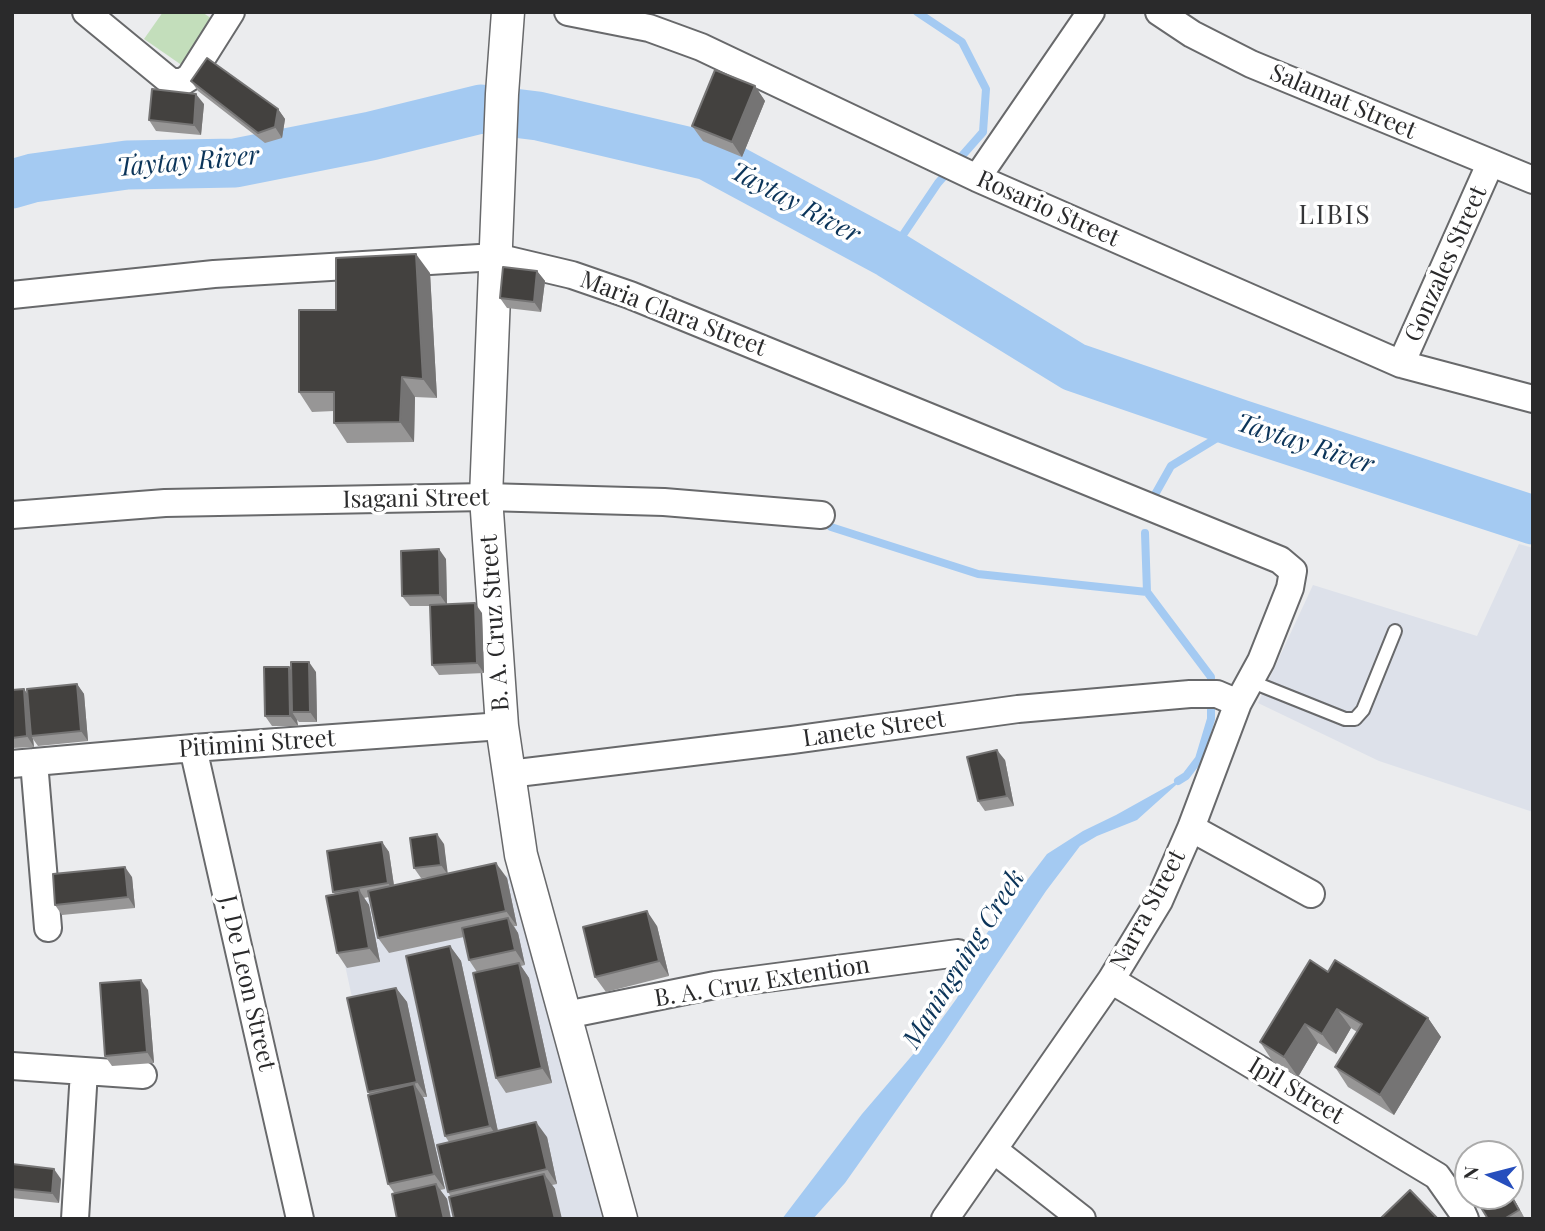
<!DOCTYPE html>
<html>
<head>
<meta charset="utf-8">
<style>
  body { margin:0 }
  #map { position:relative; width:1545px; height:1231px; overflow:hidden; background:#ebecee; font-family:"Playfair Display",serif }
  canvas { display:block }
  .frame { position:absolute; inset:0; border:14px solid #2a2a2b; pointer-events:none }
  .north { position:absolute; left:1454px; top:1140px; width:70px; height:70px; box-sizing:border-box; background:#fff; border:2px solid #aaa; border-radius:50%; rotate:276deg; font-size:19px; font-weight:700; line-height:28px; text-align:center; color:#2a2a2b }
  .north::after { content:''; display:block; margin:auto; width:24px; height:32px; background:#264ebd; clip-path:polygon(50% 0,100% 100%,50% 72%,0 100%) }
</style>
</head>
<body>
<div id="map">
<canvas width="1545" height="1231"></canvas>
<div class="frame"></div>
<div class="north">N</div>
</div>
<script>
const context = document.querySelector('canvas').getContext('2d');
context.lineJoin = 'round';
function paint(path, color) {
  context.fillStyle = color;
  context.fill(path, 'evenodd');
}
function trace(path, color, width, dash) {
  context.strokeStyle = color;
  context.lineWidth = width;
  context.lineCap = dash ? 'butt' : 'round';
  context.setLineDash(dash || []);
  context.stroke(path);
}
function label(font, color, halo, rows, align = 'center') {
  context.font = font + ' "Playfair Display",serif';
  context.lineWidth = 7;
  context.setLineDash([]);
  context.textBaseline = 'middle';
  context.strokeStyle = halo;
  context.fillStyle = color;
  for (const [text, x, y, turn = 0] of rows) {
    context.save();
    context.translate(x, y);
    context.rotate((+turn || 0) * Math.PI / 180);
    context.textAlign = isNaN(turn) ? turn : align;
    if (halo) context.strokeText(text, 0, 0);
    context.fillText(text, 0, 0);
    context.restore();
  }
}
paint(new Path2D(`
  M1519 544 1533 548V812L1379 761 1258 703 1313 585 1477 636Z
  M510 875 605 1219H400L332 905Z`), '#dde1ea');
paint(new Path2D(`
  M163 12H202L215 21 183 66 144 39Z`), '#c3debb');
paint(new Path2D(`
  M1186 776 1137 820 1097 836 1080 846 1046 891 944 1043 845 1183 813 1219H782L862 1114 933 1031 957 998 987 933 1047 854 1083 831 1116 815Z`), '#a4caf2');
trace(new Path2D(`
  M12 166 33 178
  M890 254 938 183 983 132 986 89 962 42 917 12
  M1153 498 1171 466 1240 424
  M831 527 978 574 1147 592
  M1145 533 1147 592 1211 677V719L1199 759 1186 776 1178 781`), '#a4caf2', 8);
trace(new Path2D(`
  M12 184 33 178 127 165 235 163 371 136 481 109 538 116 708 156 890 254 1074 367 1240 424 1533 520`), '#a4caf2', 49);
const service = new Path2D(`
  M1250 681 1345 719H1355L1363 710 1395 631`);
const minor = new Path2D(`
  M86 12 171 82H182L190 77 231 12
  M568 12 649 28 701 47 977 178 1401 364 1533 399
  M1159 12 1192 34 1251 64 1533 180
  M977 178 1091 12
  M12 295 214 274 496 257 572 275 630 295 1280 560 1293 571 1290 588 1261 661 1238 703 1191 828 1159 901 1111 980 945 1219
  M1401 364 1490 164
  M12 515 165 503 486 497 664 502 821 515
  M193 748 300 1219
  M34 762 48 928
  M12 764 193 748 502 726
  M509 774 792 740 1018 709 1190 694H1217L1238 703
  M1191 828 1311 894
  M1111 980 1437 1176 1461 1210 1465 1219
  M566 1015 715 985 958 953
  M12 1066 143 1075
  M994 1150 1082 1219
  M75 1219 84 1071`);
const tertiary = new Path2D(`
  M508 12 502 94 486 497 502 726 521 855 621 1219`);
trace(service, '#68696b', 16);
trace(minor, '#68696b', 30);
trace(tertiary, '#68696b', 35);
trace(service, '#fff', 12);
trace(minor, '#fff', 26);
trace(tertiary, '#fff', 32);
paint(new Path2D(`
  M191 81 278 109 285 119 282 138 265 143 198 91Z
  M755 86 765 101 742 157 703 141 692 126Z
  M204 104 201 135 156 131 149 120Z
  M537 271 545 281 541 312 507 308 500 298Z
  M430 273 437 398 415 397 414 442 347 443 334 423V411L312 412 299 392 336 310Z
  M446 559 447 604 482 613 484 673 439 675 432 665 430 606H410L402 596Z
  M291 670 316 672 317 722H299L297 720 298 726H272L265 716Z
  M77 684 84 694 88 741 38 746 33 739 34 747 12 748V690L24 689 27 695Z
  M1005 760 1014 806 985 811 978 801Z
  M382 842 389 852 394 885 433 877 421 878 414 868 444 844 447 874 507 878 517 926H514L518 933 525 965 521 966 529 978 552 1083 506 1093 496 1078 477 972 469 960 464 937 389 953 378 938 369 897 364 898 369 905 380 962 347 968 337 953 335 894 333 892Z
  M132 877 135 908 62 915 55 905Z
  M657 926 669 976 606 992 595 977Z
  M450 946 461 961 498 1131 547 1137 557 1184 552 1185 555 1189 451 1197 448 1192 449 1142 445 1136Z
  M1328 972 1428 1018 1441 1037 1394 1115 1348 1087 1335 1067 1357 1032 1351 1028 1336 1054 1318 1043 1298 1077 1273 1062 1260 1042Z
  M396 988 407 1002 427 1097H423L424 1099 445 1189 440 1190 447 1199 451 1219H397L395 1194 388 1184 370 1095 368 1092Z
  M148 990 154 1063 112 1066 105 1056Z
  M12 1164 61 1179 59 1203 12 1198Z
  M1510 1192 1525 1219H1488L1510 1196Z`), '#979696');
paint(new Path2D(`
  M755 86 765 101 742 157 732 142Z
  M196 94 204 104 201 135 194 125Z
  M278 109 285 119 282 138 275 127Z
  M416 254 430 273 437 398 423 379Z
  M537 271 545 281 541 312 534 302Z
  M402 377 415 397 414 442 400 422Z
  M439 549 446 559 447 605 440 595Z
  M475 603 482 613 484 673 477 663Z
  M309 662 316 672 317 722 310 712Z
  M289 667 296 677 292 712 297 720 298 726 290 716Z
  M77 684 84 694 88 741 81 731Z
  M24 689 31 699V736L33 739 34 747 27 736Z
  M997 750 1005 760 1014 806 1007 796Z
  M437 834 444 844 448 875 441 865Z
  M382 842 389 852 395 893 388 883Z
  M496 863 507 878 517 926 506 911Z
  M125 867 132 877 135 908 128 897Z
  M359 890 369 905 380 962 369 948Z
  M647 911 657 926 669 976 659 961Z
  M508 918 518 933 525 965 515 950Z
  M450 946 461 961 500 1141 490 1126Z
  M519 963 529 978 552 1083 542 1068Z
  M141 980 148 990 154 1063 147 1052Z
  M396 988 407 1002 427 1097 417 1082Z
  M1337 1009 1351 1028 1336 1054 1322 1034Z
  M1428 1018 1441 1037 1394 1115 1380 1095Z
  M1305 1024 1318 1043 1298 1077 1284 1057Z
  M414 1084 424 1099 445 1189 434 1174Z
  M536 1122 547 1137 557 1184 547 1169Z
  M54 1169 61 1179 59 1203 52 1193Z
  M544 1174 555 1189 562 1219H555Z
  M436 1184 447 1199 451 1219H444Z
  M1510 1192 1525 1219 1510 1194Z`), '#757474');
const building = new Path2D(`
  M207 58 278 109 275 127 258 133 191 81Z
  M715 70 755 86 732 142 692 126Z
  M152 89 196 94 194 125 149 120Z
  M416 254 423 379 402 377 400 422 334 423V392H299V310H336V258Z
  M503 267 537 271 534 302 500 298Z
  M439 549 440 595 402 596 401 551Z
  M475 603 477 663 432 665 430 605Z
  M291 662H309L310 712H292Z
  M264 667H289L290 716H265Z
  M77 684 81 731 31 736 27 689Z
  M24 689 27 736 12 738V690Z
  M997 750 1007 796 978 801 967 757Z
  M437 834 441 865 414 868 410 838Z
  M382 842 388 883 333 892 327 851Z
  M496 863 506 911 378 938 368 891Z
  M125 867 128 897 55 905 53 874Z
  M359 890 369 948 337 953 326 896Z
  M647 911 659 961 595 977 583 927Z
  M508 918 515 950 469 960 462 928Z
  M450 946 490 1126 445 1136 406 956Z
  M1310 960 1328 972 1335 960 1428 1018 1380 1095 1335 1067 1362 1024 1337 1009 1322 1034 1305 1024 1284 1057 1260 1042Z
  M519 963 542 1068 496 1078 473 973Z
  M141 980 147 1052 105 1056 100 983Z
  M396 988 417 1082 368 1092 347 998Z
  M414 1084 434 1174 388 1184 368 1095Z
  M536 1122 547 1169 448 1192 437 1145Z
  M12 1164 54 1169 52 1193 12 1189Z
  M544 1174 555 1219H454L449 1197Z
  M436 1184 444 1219H397L392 1194Z
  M1410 1190 1438 1219H1380Z
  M1510 1194 1519 1210 1504 1219H1488L1474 1196H1510Z`);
paint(building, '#43413f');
trace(building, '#757474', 2);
label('24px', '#2a2a2b', '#fff', [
  ["Salamat Street",1343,102,23],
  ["Rosario Street",1048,209,24],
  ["Gonzales Street",1446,264,-66],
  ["Maria Clara Street",673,314,21],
  ["Isagani Street",416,499,-1],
  ["B. A. Cruz Street",495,623,-94],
  ["Lanete Street",874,729,-8],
  ["Pitimini Street",257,744,-4],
  ["Narra Street",1148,910,-62],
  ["B. A. Cruz Extention",762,982,-9],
  ["J. De Leon Street",247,983,77],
  ["Ipil Street",1296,1091,31]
]);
label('italic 26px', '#0b3459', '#fff', [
  ["Taytay River",188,162,-5],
  ["Taytay River",795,203,28],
  ["Taytay River",1305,444,18],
  ["Maningning Creek",964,959,-58]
]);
context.letterSpacing = '2px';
label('26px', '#343537', '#fff', [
  ["LIBIS",1335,216]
]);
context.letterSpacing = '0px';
</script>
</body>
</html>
